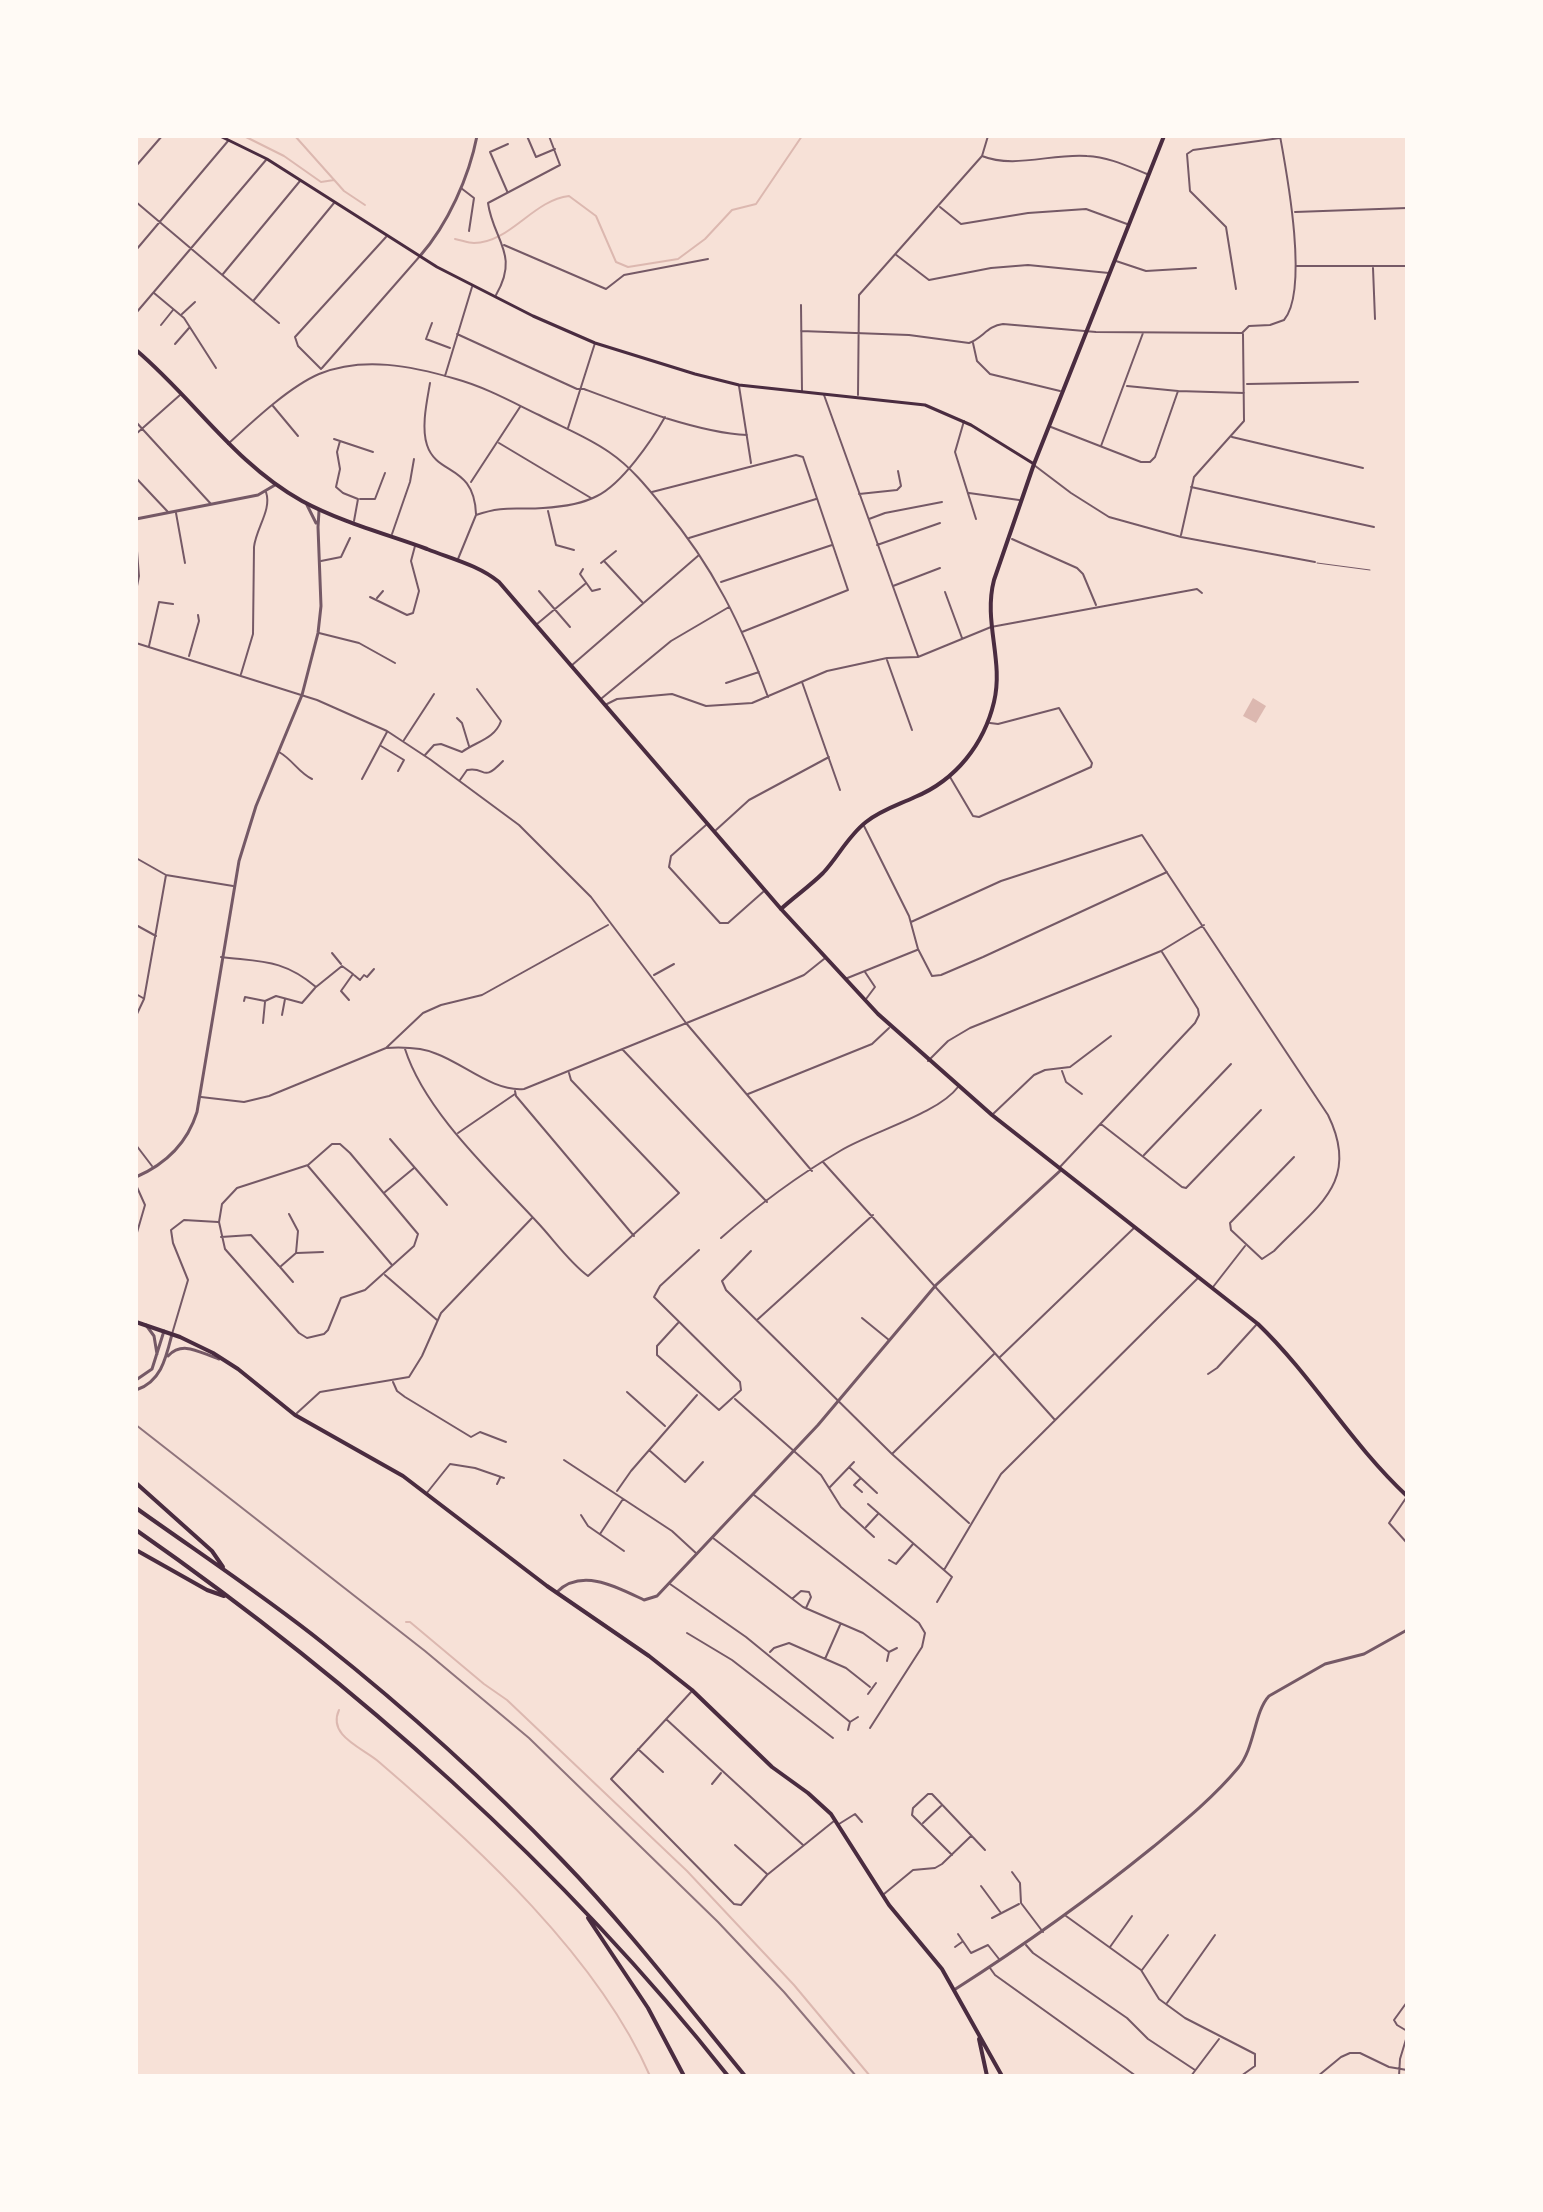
<!DOCTYPE html>
<html>
<head>
<meta charset="utf-8">
<style>
  body { margin:0 }
  #map { position:relative; width:1543px; height:2212px; overflow:hidden; background:#f7e1d7; font-family:"Playfair Display",serif }
  canvas { display:block }
  .frame { position:absolute; inset:0; border:138px solid #fffaf5; pointer-events:none }
</style>
</head>
<body>
<div id="map">
<canvas width="1543" height="2212"></canvas>
<div class="frame"></div>
</div>
<script>
const context = document.querySelector('canvas').getContext('2d');
context.lineJoin = 'round';
function paint(path, color) {
  context.fillStyle = color;
  context.fill(path, 'evenodd');
}
function trace(path, color, width, dash) {
  context.strokeStyle = color;
  context.lineWidth = width;
  context.lineCap = dash ? 'butt' : 'round';
  context.setLineDash(dash || []);
  context.stroke(path);
}
paint(new Path2D(`
  M1253 698 1266 706 1256 723 1243 716Z`), '#dcb8b0');
trace(new Path2D(`
  M244 136 284 156 321 182 334 180
  M295 136 344 191 365 205
  M455 239C461 240 468 243 474 243 510 243 533 200 569 196L596 216 616 262 628 267 678 259 705 239 732 210 756 204 802 136
  M406 1622H410L484 1684 507 1700 687 1871 794 1985 870 2076
  M339 1710C327 1736 363 1748 379 1762 477 1846 598 1957 650 2076`), '#dcb8b0', 2);
trace(new Path2D(`
  M1317 563 1370 570`), '#755966', 1);
trace(new Path2D(`
  M527 136 536 157 555 149
  M982 156C1014 169 1053 153 1087 156 1109 157 1127 166 1147 174
  M136 166 162 136
  M461 188 474 198 469 231
  M507 191 490 152 508 144
  M136 202 279 323
  M940 207 961 224 1028 213 1086 209 1127 224
  M1295 212 1407 208
  M504 245 606 289 624 275 708 259
  M136 250 228 141
  M895 254 929 280 991 268 1028 265 1109 273
  M1116 261 1146 271 1196 268
  M1296 266H1407
  M1373 268 1375 319
  M223 274 300 181
  M1236 289 1226 227 1190 191 1187 154 1193 150 1280 138
  M154 293 184 318 216 368
  M496 295C520 254 493 240 488 203L560 165 549 136
  M254 300 334 203
  M801 305 802 391
  M136 313 266 160
  M182 314 195 302
  M432 323 426 339 450 348
  M161 325 173 310
  M801 331 909 335 969 343C983 338 987 326 1003 324L1096 332 1242 333
  M1242 333 1249 326 1270 325 1284 320C1309 291 1287 174 1280 136
  M457 334 577 389H584C629 406 699 433 747 435
  M973 343 977 361 990 374 1060 391
  M175 344 189 328
  M322 368 420 256
  M321 369 298 346 295 337 386 237
  M445 376 472 287
  M430 383C427 401 421 427 427 445 437 476 474 464 476 514
  M1247 384 1358 382
  M739 386 751 463
  M1127 386 1178 391 1244 393
  M824 395 918 656
  M858 395 859 295 982 156 988 136
  M273 406 298 436
  M964 421 955 452 976 519
  M136 422 211 504
  M1051 427 1141 462H1150L1155 457 1178 391
  M568 428 595 343
  M136 434 180 395
  M1232 437 1363 468
  M334 439 373 452
  M340 441 337 452 340 469 336 487 343 493 358 499 354 521
  M499 443 591 498
  M228 444C253 421 289 387 319 374 363 356 412 366 456 379 485 387 512 402 539 415 562 427 588 437 609 452 631 467 647 487 664 508 713 566 742 626 768 697
  M1101 446 1143 333
  M1034 465 1071 493 1109 517 1181 537 1315 562
  M136 478 168 512
  M471 482 520 407
  M1191 487 1374 527
  M652 492 796 455 803 457 848 590 742 632
  M969 493 1019 500
  M859 494 897 490 901 486 898 471
  M360 499H375L385 473
  M548 511 556 545 574 550
  M176 513 185 563
  M869 519 885 513 942 502
  M392 534 410 482 414 459
  M1181 535 1194 477 1244 421 1243 334
  M689 538 816 499
  M1012 539 1077 568 1083 574 1096 605
  M877 545 940 523
  M458 559 476 515C504 505 516 510 543 508 560 507 582 504 597 496 622 484 652 440 665 417
  M321 561 341 557 350 538
  M604 561 643 603
  M601 563 616 551
  M583 569 580 574 592 591 600 589
  M721 582 832 545
  M893 586 940 568
  M136 591 139 576 137 551
  M539 591 570 627
  M945 592 962 638
  M370 597 407 615 413 613 419 591 411 561 415 546
  M377 598 383 591
  M537 624 585 584
  M319 633 359 643 395 663
  M136 643 317 700 387 731 431 760 519 825 591 897 686 1023 812 1171
  M149 646 159 602 173 604
  M189 656 199 621 198 615
  M887 660 912 730
  M571 666 699 555
  M241 674 253 634 254 547C256 528 272 510 266 492
  M802 682 840 790
  M726 683 759 672
  M602 698 671 641 729 607
  M605 705 617 699 672 694 706 706 752 703 827 671 887 658 918 657 991 627 1197 589 1202 593
  M457 718 462 723 469 746
  M404 740 434 694
  M381 746 404 760 398 771
  M279 752C293 760 298 772 312 779
  M425 755 434 745 441 744 462 752C475 742 495 739 501 721L477 689
  M950 777 973 816 979 817 1091 767 1092 763 1059 708 998 724 990 723
  M362 779 387 732
  M460 780 467 770C487 766 481 784 503 761
  M863 824 909 916 918 949 932 976 941 975 983 957 1167 872
  M706 825 671 856 669 867 720 923H728L763 892
  M716 830 749 800 829 757
  M136 858 166 875 233 886
  M911 922 1001 881 1142 835 1328 1115C1361 1182 1317 1206 1274 1251L1262 1259 1231 1230 1230 1223 1294 1157
  M136 925 156 936
  M332 953 341 964
  M221 957C261 962 283 959 316 987L342 966 353 974 341 991 349 1000
  M865 972 875 987 866 999
  M354 975 360 980 364 975 367 977 374 969
  M654 975 674 964
  M845 979 917 950
  M136 994 143 998
  M244 1001 245 997 265 1001 276 996 302 1003 315 988
  M282 1015 285 999
  M136 1016 144 999 166 875
  M263 1023 265 1002
  M386 1048 423 1013 441 1005 482 995 608 925
  M405 1049C425 1112 493 1174 538 1223 554 1240 569 1262 588 1276L679 1193 571 1080 569 1073
  M623 1050 767 1202
  M928 1061 948 1041 970 1028 1161 951 1204 925
  M1062 1071 1066 1082 1082 1094
  M515 1091 516 1096 634 1236
  M748 1094 872 1044 889 1028
  M201 1097 244 1102 269 1096 386 1048C403 1047 421 1047 437 1054 464 1064 494 1092 524 1089L790 981 804 975 824 959
  M993 1114 1034 1075 1045 1070 1070 1067 1111 1036
  M1101 1124 1182 1187 1186 1188 1261 1110
  M458 1133 515 1094
  M390 1139 447 1205
  M332 1144H340L350 1153 418 1234 414 1246 365 1290 341 1298 328 1330 324 1334 307 1338 299 1333 225 1249 219 1222 222 1204 237 1188 308 1165Z
  M136 1145 152 1166
  M1144 1155 1231 1064
  M823 1162 1055 1420
  M308 1166 392 1265
  M1059 1168 1195 1023 1199 1015 1198 1009 1162 952
  M136 1185 145 1205 136 1236
  M385 1192 414 1168
  M289 1214 298 1231 296 1253 280 1267 293 1282
  M221 1237 251 1235 279 1266
  M721 1238C757 1206 799 1175 840 1151 871 1132 938 1114 958 1087
  M751 1251 722 1281 726 1290 892 1454 969 1523
  M297 1253 323 1252
  M385 1275 437 1320
  M1213 1287 1245 1246
  M862 1318 889 1340
  M757 1320 873 1215
  M678 1323 657 1346V1355L719 1410 741 1390 740 1382 654 1297 660 1286 699 1250
  M172 1334 188 1280 173 1243 171 1230 184 1220 218 1222
  M1000 1357 1134 1228
  M1208 1374 1217 1368 1257 1324
  M393 1382 397 1391 405 1397 471 1437 480 1432 506 1442
  M627 1392 665 1426
  M735 1399 821 1475 841 1507 874 1537
  M297 1413 320 1392 409 1377 422 1356 441 1313 532 1218
  M649 1450 685 1482 703 1462
  M893 1453 994 1354
  M564 1460 672 1531 697 1554
  M849 1467 877 1493
  M860 1479 854 1485 862 1492
  M497 1484 500 1478
  M830 1487 854 1462
  M617 1491 631 1471 697 1395
  M426 1494 450 1464 475 1468 504 1478
  M754 1495 919 1623 925 1633 922 1647 870 1728
  M1406 1498 1389 1523 1407 1543
  M868 1504 952 1577 937 1602
  M581 1515 588 1526 624 1551
  M866 1527 878 1514
  M600 1534 623 1499
  M713 1538 803 1607 863 1633 889 1652
  M889 1560 896 1564 913 1544
  M944 1570 1001 1474 1199 1277
  M670 1584 746 1637 850 1722
  M793 1598 801 1591 809 1592 811 1597 806 1608
  M687 1633 732 1660 833 1738
  M770 1652 774 1648 789 1643 846 1668 870 1687
  M825 1659 840 1625
  M887 1661 889 1652 897 1648
  M692 1691 611 1779 734 1904 741 1905 767 1875 834 1821
  M868 1694 876 1683
  M666 1719 803 1845
  M848 1730 850 1722 858 1717
  M638 1749 663 1772
  M712 1784 721 1773
  M923 1823 941 1806
  M839 1824 855 1814 862 1822
  M735 1845 767 1874
  M952 1855 912 1815 913 1808 928 1794H932L985 1850
  M1012 1872 1020 1883 1021 1903 1043 1932
  M981 1886 1001 1913
  M884 1894 913 1870 935 1868 942 1864 971 1836
  M1066 1916 1141 1970 1159 1999 1185 2018 1255 2054V2066L1241 2076
  M992 1918 1019 1904
  M958 1934 971 1953 988 1945 999 1959
  M1026 1945 1033 1953 1127 2018 1148 2039 1195 2070
  M955 1947 962 1942
  M1110 1947 1132 1916
  M990 1968 995 1975 1136 2076
  M1142 1970 1168 1935
  M1407 2002 1394 2020 1397 2025 1407 2031
  M1167 2003 1215 1935
  M1191 2076 1219 2039
  M1318 2076 1341 2057 1350 2053H1360L1389 2067 1407 2070
  M1399 2076 1400 2059 1407 2036`), '#755966', 2);
trace(new Path2D(`
  M420 256C448 224 469 177 477 136
  M307 505 316 523
  M136 519 258 495 275 485
  M136 1177C166 1164 187 1144 197 1112L239 861 256 806 302 695 318 633 321 606 318 527 319 511
  M146 1325 154 1336 157 1354
  M168 1356C183 1340 200 1353 219 1359
  M136 1380 152 1369 164 1331
  M136 1390C161 1382 166 1358 172 1334
  M557 1592C582 1567 619 1588 644 1600L657 1596 818 1425 936 1285 1061 1170
  M954 1990C1023 1946 1089 1899 1153 1847 1182 1823 1213 1798 1238 1768 1255 1748 1254 1712 1269 1696L1325 1664 1364 1654 1407 1630`), '#755966', 3);
trace(new Path2D(`
  M220 136 267 159 437 267 533 316 595 343 695 374 739 385 925 405 971 425 1034 464`), '#4a2c40', 3);
trace(new Path2D(`
  M136 350C194 399 235 464 302 501 341 522 386 534 427 549 452 559 478 565 499 582L781 909 878 1014 992 1115 1258 1324C1313 1377 1351 1444 1407 1496
  M136 1322 180 1337 213 1353 238 1369 295 1415 403 1476 547 1586 649 1656 692 1690 772 1767 808 1793 831 1814 889 1905 942 1969 1002 2076
  M979 2039 987 2076`), '#4a2c40', 4);
trace(new Path2D(`
  M781 909C794 897 810 886 823 873 838 857 848 836 866 822 881 810 898 805 915 797 956 780 984 744 994 702 1004 660 983 622 994 580L1034 464 1164 136`), '#4a2c40', 4);
trace(new Path2D(`
  M136 1483 212 1551 223 1567
  M136 1508C199 1553 263 1595 323 1643 406 1709 487 1782 561 1859 627 1927 685 2003 745 2076
  M136 1530C354 1682 563 1867 728 2076
  M136 1550 207 1590 224 1596
  M588 1918 648 2008 684 2076`), '#4a2c40', 4);
trace(new Path2D(`
  M136 1425 425 1651 529 1738 718 1922 784 1992 856 2076`), '#8f747c', 2);
</script>
</body>
</html>
